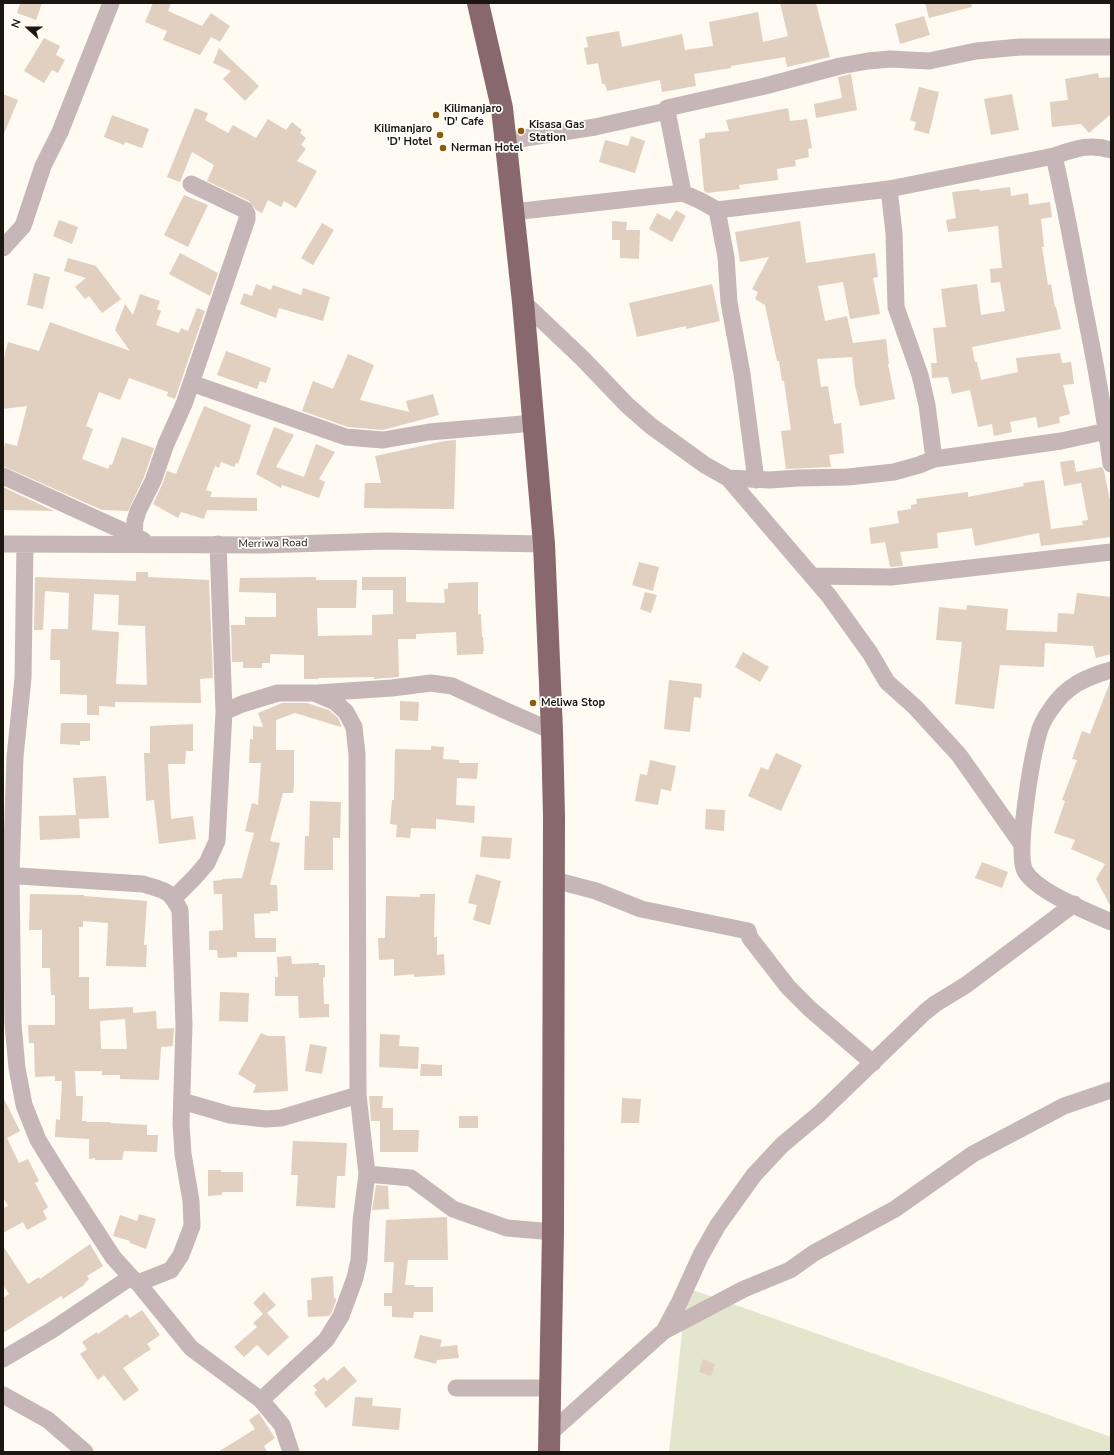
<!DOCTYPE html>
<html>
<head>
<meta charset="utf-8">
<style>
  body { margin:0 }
  #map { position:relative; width:1114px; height:1455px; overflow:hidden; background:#fffaf2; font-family:"Nunito Sans",sans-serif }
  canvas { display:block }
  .frame { position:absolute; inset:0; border:4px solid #1b1710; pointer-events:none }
  .north { position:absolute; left:8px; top:8px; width:40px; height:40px; -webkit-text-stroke:3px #fff; paint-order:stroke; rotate:291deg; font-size:11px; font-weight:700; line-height:16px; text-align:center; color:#1b1710 }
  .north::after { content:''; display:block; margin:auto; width:14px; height:18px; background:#1b1710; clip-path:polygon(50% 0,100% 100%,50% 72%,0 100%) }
</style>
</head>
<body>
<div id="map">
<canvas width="1114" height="1455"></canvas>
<div class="frame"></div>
<div class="north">N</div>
</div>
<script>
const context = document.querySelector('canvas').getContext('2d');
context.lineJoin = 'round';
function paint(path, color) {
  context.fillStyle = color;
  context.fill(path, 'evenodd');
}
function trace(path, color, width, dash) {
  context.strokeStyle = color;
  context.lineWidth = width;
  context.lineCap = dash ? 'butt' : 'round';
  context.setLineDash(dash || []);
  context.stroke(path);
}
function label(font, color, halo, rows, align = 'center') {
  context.font = font + ' "Nunito Sans",sans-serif';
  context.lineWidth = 3.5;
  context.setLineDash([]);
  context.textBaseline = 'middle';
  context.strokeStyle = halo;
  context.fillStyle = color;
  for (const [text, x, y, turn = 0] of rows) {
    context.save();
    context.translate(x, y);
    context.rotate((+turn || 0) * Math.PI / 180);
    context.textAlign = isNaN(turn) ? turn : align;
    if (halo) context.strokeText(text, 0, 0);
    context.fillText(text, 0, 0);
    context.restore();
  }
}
paint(new Path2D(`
  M687 1288 1111 1437V1452H669Z`), '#e3e5cd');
paint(new Path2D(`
  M20 3H42L36 20 17 13Z
  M153 3H171L168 11 202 26 211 13 230 26 220 42 211 37 200 55 163 40 167 31 145 22Z
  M780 3H816L830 57 787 67 785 57 731 66V68L694 74 696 86 662 92 660 80 607 91 605 84H602L598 63 587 65 584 48 588 47 586 37 619 31 622 47 682 34 685 50 713 46 709 22 758 12 763 42 788 36Z
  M925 3H971L972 7 929 18Z
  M924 16 930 35 900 44 895 24Z
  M44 38 60 46 56 55 65 60 58 73 52 70 44 83 24 71Z
  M219 48 259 86 245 101 223 79 231 71 213 63Z
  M1098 73 1099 78 1111 77V114L1089 133 1081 124 1052 127 1050 102 1068 100 1065 79Z
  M851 74 857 110 816 118 814 104 842 98 838 77Z
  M919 87 939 92 929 134 914 130 916 122 910 120Z
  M3 94 18 100 3 136Z
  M1012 94 1019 130 991 135 984 99Z
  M195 108 208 113 205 120 228 133 233 125 256 138 268 119 286 130 292 122 302 130 300 133 306 138 301 145 306 149 297 161 317 171 296 208 284 201 281 207 268 200 262 213 256 210 249 201 207 181 214 165 192 152 180 182 167 177Z
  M788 108 790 121 807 119 812 148 808 149 809 157 795 160 796 166 777 169 778 180 739 185 740 189 707 193 704 191 699 139 705 138V133L729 131 726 120Z
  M112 115 149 129 142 148 125 142 124 145 104 137Z
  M631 136 645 141 635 173 599 162 605 140 628 146Z
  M1010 187 1011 196 1028 193 1029 205 1050 202 1052 217 1041 219 1044 247H1042L1048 285 1051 284 1055 307H1056L1061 329 972 347 975 362H977L981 380 1018 372 1016 358 1060 353 1062 363 1071 362 1074 384 1063 385 1070 414 1059 417 1060 423 1038 428 1036 417 1010 422 1012 432 994 436 992 424 978 427 970 390 952 394 948 377 932 378 931 363H937L933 328 946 327 941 289 977 284 981 315 1005 311 1000 282 991 283 990 269 1002 268 998 226 948 232 946 220 956 218 952 192 979 189 980 191Z
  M184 195 208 205 188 247 164 235Z
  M676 210 686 216 672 242 649 229 657 213 670 220Z
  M59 220 78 227 72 244 53 236Z
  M612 221 627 222 626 230H640L639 259 620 258V240H612Z
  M800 221 806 263 875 253 878 277 873 278 880 314 850 319 843 282 818 286 825 321 847 316 853 343 886 339 889 364H888L895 399 860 406 855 386 852 357 817 359 821 387 828 386 834 424 841 423 844 453 829 455 831 467 786 469 781 431 791 430 784 381H782L779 361H777L765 305 755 299 758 292 752 289 769 257 740 262 735 232Z
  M322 223 334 230 313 265 301 258Z
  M180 253 218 273 210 296 169 274Z
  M68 258 96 266 121 299 102 313 89 296 85 299 75 287 86 278 64 271Z
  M34 273 50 277 43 309 27 305Z
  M256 284 271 290 273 285 301 295 303 288 330 297 323 321 279 308 276 318 240 304 244 293 252 296Z
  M712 284 720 321 686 329V326L637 337 629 303Z
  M140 294 160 301 157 309 161 311 156 325 179 333 181 328 188 331 197 308 205 311 175 399 167 396 168 392 129 378 120 400 99 392 86 426 93 429 82 459 108 469 110 464 112 465 122 437 154 448 144 477 128 511 102 510 3 466V452L5 443 17 446 27 406 3 409V362L8 342 39 351 50 322 130 351 115 330 125 304 133 315Z
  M226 351 271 368 266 383 260 381 257 389 217 375Z
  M348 354 374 365 360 400 409 412 406 401 433 394 439 415 383 430 348 427 302 411 313 381 333 389Z
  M204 406 251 425 238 464 236 463 234 467 221 462 219 468 215 466 206 490 212 492 210 497 257 498V511L207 510 204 519 181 512 178 518 153 504 162 485 167 471 176 474Z
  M274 427 294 435 276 467 304 477 316 444 335 452 319 479 325 482 319 498 282 485 281 488 256 474Z
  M456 440 454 509 364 508 365 483H381L375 456 445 441Z
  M1074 460 1076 472 1102 467 1104 471 1111 505V537L1041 546 1039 533 975 546 972 528 937 533 938 548 900 552 903 566 890 567 885 542 871 544 869 528 899 523 897 511 911 509V505L917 504 916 499 968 492V497L1024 486 1023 483 1044 480 1051 529 1083 525 1082 521 1088 520 1081 483 1064 486 1060 462Z
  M3 487 54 511 3 510Z
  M639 562 659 567 653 591 632 585Z
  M136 572H148V577L209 580 213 678 200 679 201 703 115 702V707L99 706V715H87V695L60 694V660H50L51 629H68L69 593 45 591 43 630H34L35 577 136 581ZM94 594 119 595 118 625 145 626 147 685 116 684 119 632 92 630Z
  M316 577V580H357L356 608H317L318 636 372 635V615L393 614V590H362V577H406V602L445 603 444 589H448V583L478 582V614H481L482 637H483L484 651H483V654L457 655 456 632 416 634V639H398L399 677 374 679V677L318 678V679H304V655L270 654V663H262V668H243V662H232L231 625H245V617H276V593L239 592 240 578Z
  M645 592 657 595 651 613 640 609Z
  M1077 593 1111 597V654L1096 658 1093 646 1045 643 1044 667 1000 665 994 709 955 704 962 642 936 640 939 607 966 610 967 605 1008 609 1006 630 1057 632 1058 613 1074 614Z
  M743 652 769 667 760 682 735 667Z
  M669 680 702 684 701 698 694 697 690 732 664 729Z
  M1110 682H1111V907L1096 879 1105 864 1071 849 1075 840 1054 833 1065 801 1062 800 1077 760 1072 759 1082 731 1090 734Z
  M400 701 419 702 418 721 400 720Z
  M282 703H307L329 710 338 718 341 725V727L295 713 276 720V750H294V786L293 793H283L270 841 280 843 270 885H277L278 911H270V913L254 914 255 938H276V952H237V957L218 958 217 950H209V931L223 930 222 894H214L213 881 222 880V879L242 878 254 833 245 831 252 803 258 805 261 763H249L250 739H253V726L263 727 258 713Z
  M61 723H90V741H80V745L60 744Z
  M193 724V751H186L185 764H168L171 819 193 816 196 839 159 844 154 800 146 801 144 753H150V726Z
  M431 746 444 747 443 759 459 760V763H478L477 779 457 778 456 805 475 806 474 823 436 819V829L411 828 410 838 396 837 397 825 390 824 392 800H394L395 749 431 750Z
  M776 753 802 765 781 811 748 796 761 767 768 770Z
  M650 760 676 766 671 791 661 789 658 805 635 801 640 774 647 775Z
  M106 776 109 818 79 819 80 838 40 840 39 816 76 815 73 778Z
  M310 801 341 802 340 838H333V870H304L305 836H309Z
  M706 809 725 810 724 831 705 829Z
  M482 836 512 838 510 859 480 857Z
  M982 862 1008 872 1002 888 975 878Z
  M476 874 501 881 490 925 473 920 477 905 468 903Z
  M30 894 84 895V896L147 901 144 945H147L146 967 106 966 108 923 83 921V927H79V977H89V1009L133 1007V1013L156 1011 157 1029 174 1028 173 1046 161 1047 159 1080 120 1079V1075H102V1071H75L76 1096H83L82 1121H87L86 1122H110V1123L147 1125V1135H158L157 1152 124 1151 122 1160H95V1158L89 1159V1139L55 1137 56 1119 60 1120 62 1081H55V1076L35 1077 34 1043H29L28 1025H55V995H51L50 968H42V930H29ZM125 1019 127 1049H101L100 1021Z
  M420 894H435L434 937H437V955L444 954 445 975 414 977V974L394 976V959L379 960 378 938H385L386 896 420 897Z
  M291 956 292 964 319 963V965H325V977L323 978 324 1004H329V1017L299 1018 298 996H275V977H278L277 957Z
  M220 992 249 993 248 1022 219 1021Z
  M261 1033 268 1036H285L288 1091 253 1093 256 1085 238 1074Z
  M380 1034 400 1035 399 1046 419 1047 418 1069 379 1067Z
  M310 1044 327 1047 322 1074 305 1071Z
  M421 1064 442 1065V1076H420Z
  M369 1096H383L382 1108H393V1130H419L418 1152H380V1121H371Z
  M3 1097 20 1131 7 1138 19 1163 28 1159 39 1181 35 1183 48 1207 43 1211 47 1219 27 1230 23 1222 3 1233V1208L8 1206 3 1197Z
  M622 1098 641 1099 639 1123H621Z
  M459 1116H478V1128H459Z
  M293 1141 347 1143 345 1176H337L335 1208 296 1206 298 1175H291Z
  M208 1170H221V1172H243V1192H222V1195L208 1196Z
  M376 1185 388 1186 389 1209 372 1210Z
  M139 1214 156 1219 146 1249 130 1243V1241L113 1236 120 1215 137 1221Z
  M447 1217 448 1260H408L405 1285H414V1287H433V1312H414L413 1318 392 1317V1306H384V1293H392L394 1262H384L386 1220Z
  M90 1244 103 1266 87 1276 89 1279 84 1284V1285L63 1299 61 1296 3 1333V1298L9 1294 3 1285V1246L28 1284 39 1277 40 1279Z
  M333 1276 334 1298 336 1299V1301L332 1312 329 1316 308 1317 307 1300H312L311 1278Z
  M264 1292 276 1305 267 1313 289 1337 268 1356 257 1345 244 1357 234 1347 257 1327 253 1323 263 1314 253 1303Z
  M142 1310 160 1335 147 1344 151 1349 123 1368 139 1390 124 1401 104 1375 98 1380 80 1354 87 1349 82 1342 97 1332 98 1334 127 1314 130 1318Z
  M420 1335 442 1340 440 1347 457 1345 459 1358 437 1360 436 1364 414 1358Z
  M703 1359 715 1364 711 1376 699 1372Z
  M344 1366 357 1381 326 1408 314 1393 317 1390 313 1386 324 1377 327 1381Z
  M355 1397 373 1398 372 1406 401 1408 399 1430 352 1426Z
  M259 1413 275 1438 264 1446 267 1452H218L255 1429 249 1420Z`), '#e1d0bf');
trace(new Path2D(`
  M667 111 683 193
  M506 141 595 127 667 111V108L765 86 840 66 868 61 890 59 929 61 976 51 1020 47H1111
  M1054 156C1065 204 1074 253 1083 302 1094 356 1104 410 1111 464
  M889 189 894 233 896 307 920 375 927 405 934 459
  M717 210 726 257 729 302 742 374 756 480
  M513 212 683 193 701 201 717 210 889 189 1054 156C1075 149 1089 143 1111 150
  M3 248 23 226 43 166 60 132 111 3
  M523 302 583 359 627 405 651 426 705 465 728 478 770 480 798 478 848 477 894 472 919 465 934 459 1061 441 1107 431
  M191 383 346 437 383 440 429 432 534 423
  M3 476 143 540
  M728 478 829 596 870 653 887 682 915 707 959 755 1021 843
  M134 536 135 521 138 511 153 481 166 444 184 404 247 219V214L245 210 191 184
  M3 544 262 545 385 541 544 544
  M25 545 23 678 15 757 11 875 13 1024 17 1068 24 1105 38 1140 59 1174 113 1257 131 1277 138 1283 191 1348 261 1400 282 1425 291 1452
  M812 576 891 577 1111 552
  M1111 670C1086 677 1066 686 1051 709 1045 717 1040 727 1038 736 1032 758 1015 854 1025 871 1037 892 1089 912 1111 922
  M317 693 392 688 431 683 452 686 504 710 552 731
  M224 712 242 704 278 693H314L335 702 346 712 354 727 357 754 358 1095 367 1174 361 1221 359 1260 355 1278 341 1316 326 1340 261 1400
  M3 875 143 884C165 891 169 889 180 910L184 1025 181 1124 183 1154 191 1201 192 1226 181 1255 171 1270 138 1283
  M554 880 596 891 641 909 748 931 750 938 788 987 810 1009 873 1063
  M174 898 195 877 207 863 217 841 224 712 218 544
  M182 1101 230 1115 266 1119 281 1118 358 1095
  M367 1174 411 1178 453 1209 507 1228 553 1232
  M664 1331 744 1289 790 1270 814 1253 895 1209 973 1154 1064 1106 1111 1090
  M3 1359 52 1330 131 1277
  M456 1388H550
  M3 1395 48 1420 85 1452
  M549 1434 664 1331 679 1303 701 1255 718 1225 754 1175 782 1145 819 1114 925 1012 935 1004 966 985 1074 904`), '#c6b6b8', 17);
trace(new Path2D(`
  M478 3 502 108 523 302 544 544 552 731 554 816 553 1232 549 1452`), '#88686c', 22);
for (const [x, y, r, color] of [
  [436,115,4,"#8e5c08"],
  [521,131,4,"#8e5c08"],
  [440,135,4,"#8e5c08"],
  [443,148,4,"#8e5c08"],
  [533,703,4,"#8e5c08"]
]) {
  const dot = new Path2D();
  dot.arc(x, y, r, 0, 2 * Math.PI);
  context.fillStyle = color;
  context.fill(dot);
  trace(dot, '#fff', 1.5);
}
label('bold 11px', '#1b1710', '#fff', [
  ["Kilimanjaro",444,109],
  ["'D' Cafe",444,122],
  ["Kisasa Gas",529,125],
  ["Station",529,138],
  ["Kilimanjaro",432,129,"right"],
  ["'D' Hotel",432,142,"right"],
  ["Nerman Hotel",451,148],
  ["Meliwa Stop",541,703]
], 'left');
label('11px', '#1b1710', '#fff', [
  ["Merriwa Road",273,544,-1]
]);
</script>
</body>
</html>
